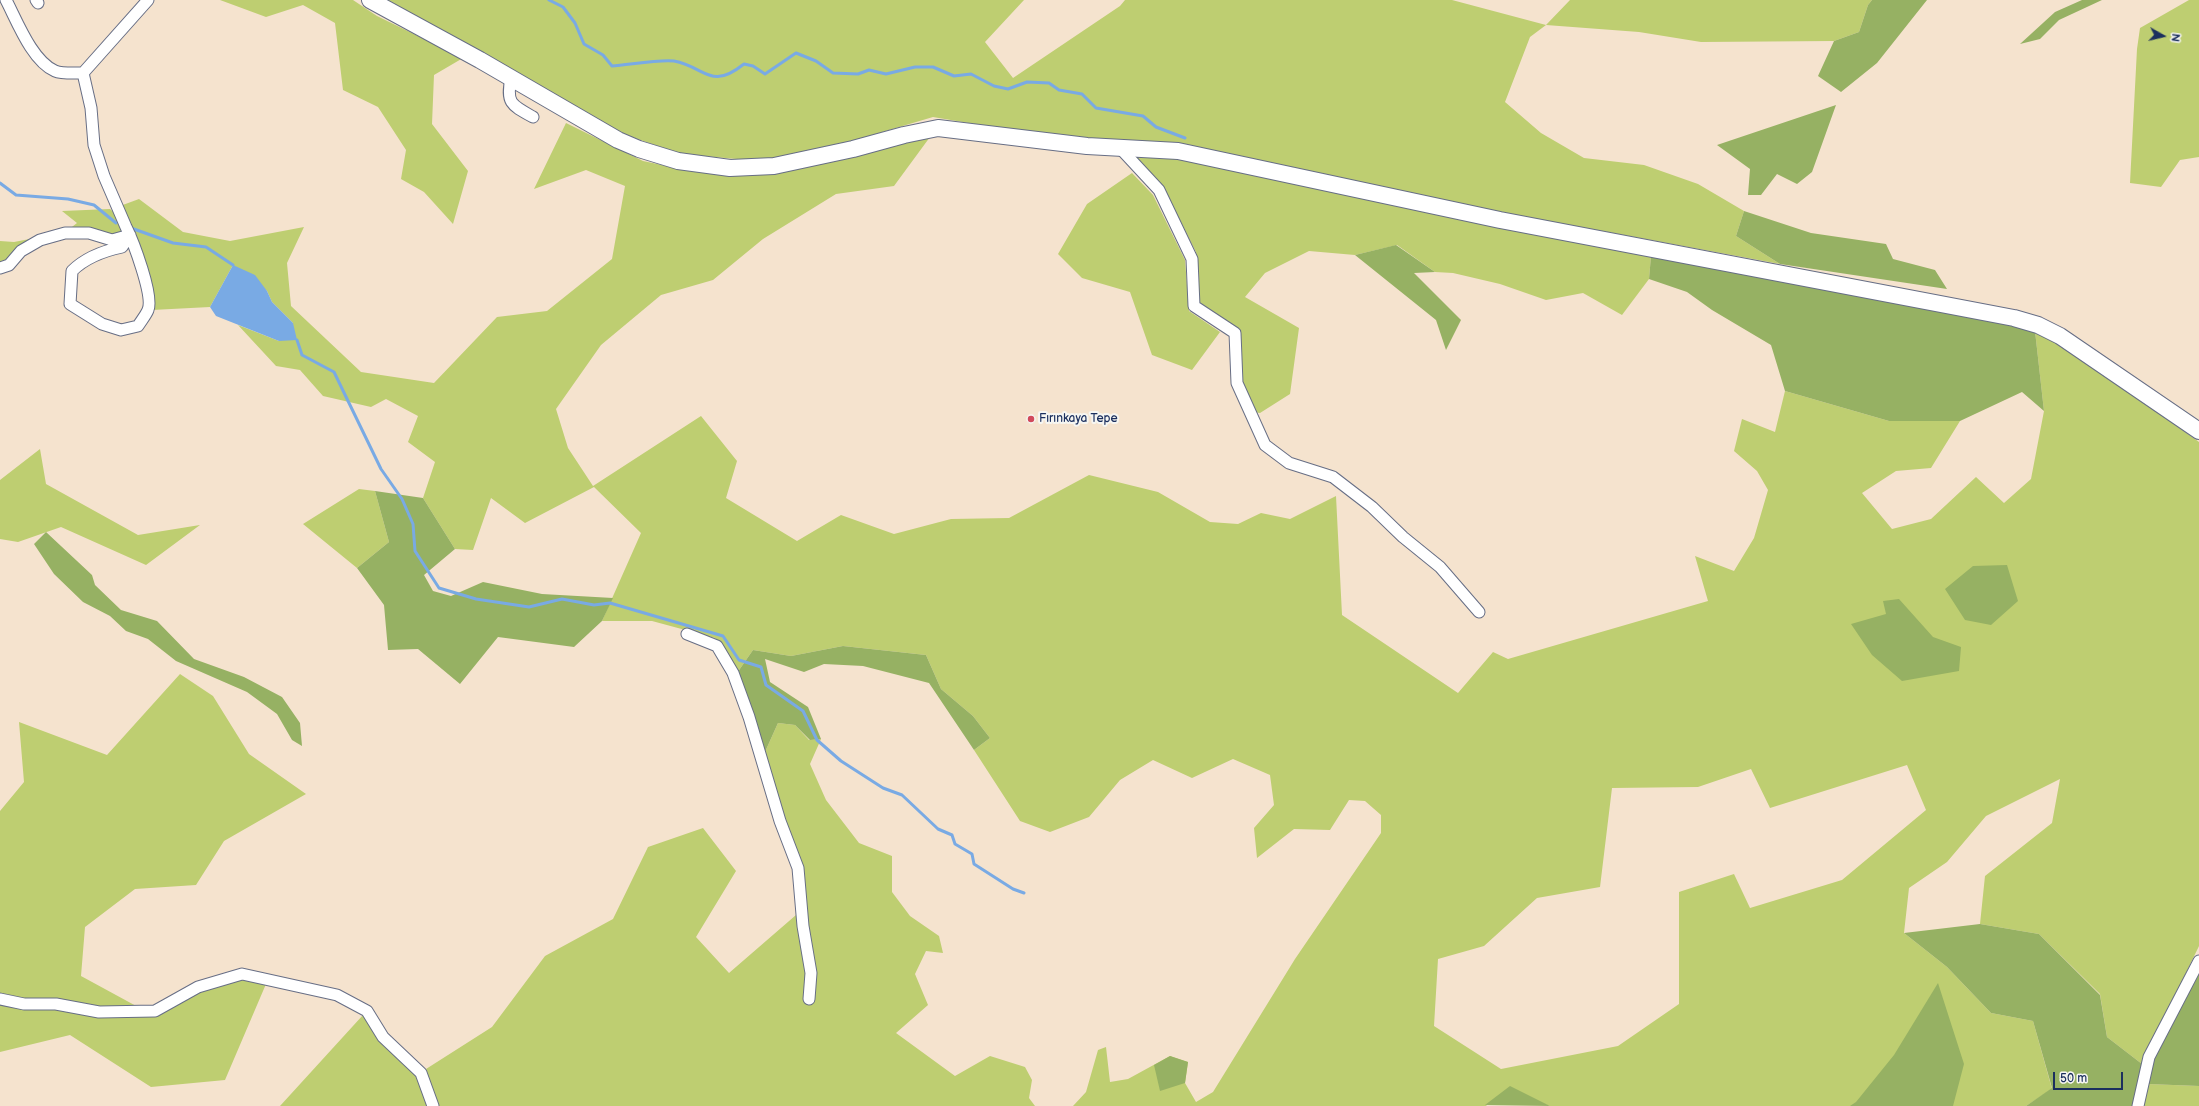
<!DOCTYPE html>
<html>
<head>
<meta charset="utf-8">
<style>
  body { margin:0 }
  #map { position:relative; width:2199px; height:1106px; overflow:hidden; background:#f5e3ce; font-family:"Balsamiq Sans",sans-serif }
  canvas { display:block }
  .north { position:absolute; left:2143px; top:16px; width:40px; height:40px; -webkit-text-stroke:3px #f6f6f2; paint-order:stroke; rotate:98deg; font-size:11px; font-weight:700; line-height:16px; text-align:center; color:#1b2f5e }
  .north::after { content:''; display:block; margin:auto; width:14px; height:18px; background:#1b2f5e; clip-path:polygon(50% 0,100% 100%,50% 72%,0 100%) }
  .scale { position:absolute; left:2053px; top:1072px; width:70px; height:18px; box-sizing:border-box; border:2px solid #1b2f5e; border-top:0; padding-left:5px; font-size:12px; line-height:14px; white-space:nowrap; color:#1b2f5e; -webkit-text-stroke:3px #f6f6f2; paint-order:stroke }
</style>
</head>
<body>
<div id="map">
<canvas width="2199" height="1106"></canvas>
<div class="north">N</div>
<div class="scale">50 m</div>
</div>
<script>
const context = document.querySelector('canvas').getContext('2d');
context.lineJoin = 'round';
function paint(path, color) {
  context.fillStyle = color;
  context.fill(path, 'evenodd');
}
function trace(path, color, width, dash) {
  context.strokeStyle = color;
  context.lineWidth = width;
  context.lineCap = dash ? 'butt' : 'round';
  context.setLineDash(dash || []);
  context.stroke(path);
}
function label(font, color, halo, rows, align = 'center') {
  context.font = font + ' "Balsamiq Sans",sans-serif';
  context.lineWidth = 4;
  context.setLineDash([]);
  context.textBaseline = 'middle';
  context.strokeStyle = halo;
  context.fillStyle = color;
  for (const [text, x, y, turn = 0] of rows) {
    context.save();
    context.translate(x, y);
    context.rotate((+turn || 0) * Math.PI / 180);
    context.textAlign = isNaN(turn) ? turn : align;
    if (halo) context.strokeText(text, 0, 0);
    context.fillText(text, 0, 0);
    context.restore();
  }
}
paint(new Path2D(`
  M220 0H353L377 16 463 58 434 75 432 124 468 171 453 224 424 192 401 179 406 150 378 107 343 90 335 23 303 5 266 17Z
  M382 0H1024L985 42 1013 78 1120 6 1125 0H1452L1546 25 1570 0H1872L1868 5 1859 32 1834 41 1701 42 1639 32 1546 25 1530 37 1505 102 1541 133 1584 158 1644 165 1698 184 1744 211 1736 236 1780 264 1403 194 1087 139 1016 131 933 117 852 141 759 161 681 154 620 133Z
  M2189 0H2199V157L2180 160 2161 187 2130 183 2137 49 2140 28Z
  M566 123 643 161 695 172 759 175 930 137 894 186 836 194 763 239 713 280 661 295 601 345 556 409 568 448 593 486 701 416 737 461 726 498 797 541 841 515 894 534 951 519 1009 518 1089 475 1158 492 1210 522 1238 524 1261 513 1290 519 1336 496 1342 615 1458 693 1493 652 1508 659 1708 601 1695 556 1734 571 1754 538 1768 490 1757 471 1734 451 1742 419 1775 432 1785 391 1889 421H1960L1931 468 1896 471 1862 493 1892 529 1931 519 1976 477 2004 503 2031 479 2044 411 2035 331 2060 343 2199 442V946L2142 1064 2107 1037 2100 994 2039 934 1980 924 1985 876 2052 823 2060 779 1986 816 1947 862 1909 888 1904 933 1947 967 1991 1013 2033 1021 2052 1089 2026 1106H1550L1544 1104 1486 1105 1487 1106H1073L1086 1092 1098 1050 1106 1047 1110 1082 1128 1079 1170 1056 1188 1062 1185 1083 1196 1102 1213 1092 1295 959 1381 833V815L1365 801 1349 800 1330 830 1294 829 1257 858 1254 828 1274 805 1270 775 1233 759 1192 778 1153 760 1120 780 1089 817 1050 832 1020 821 974 750 990 738 973 716 941 689 926 655 843 646 791 656 753 650 737 673 715 638 652 621H602L641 533 594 487 525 523 491 498 473 550 455 549 423 498 435 462 408 442 418 416 386 399 371 407 323 396 300 370 276 366 238 325 279 341 293 323 272 302 267 291 233 265 210 307 152 310 120 206 139 199 183 232 230 241 304 227 287 263 291 306 361 372 434 383 497 317 547 311 612 259 625 186 586 170 534 189ZM1907 765 1926 810 1842 880 1750 908 1734 874 1679 892V1004L1618 1046 1501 1069 1434 1026 1438 959 1484 946 1537 898 1600 887 1612 788 1698 787 1751 769 1770 808Z
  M1128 152 1169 154 1651 256 1649 279 1622 315 1583 293 1546 300 1500 284 1453 273 1435 272 1397 245 1355 255 1309 251 1265 273 1245 297 1299 328 1290 394 1260 413 1253 412 1240 382 1239 331 1199 305 1196 252 1163 187Z
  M1132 173 1153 195 1185 260 1189 311 1220 332 1192 370 1152 355 1130 292 1082 278 1058 254 1087 204Z
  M110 209 119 217 126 233 113 237 68 230 77 223 62 211Z
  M40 237 0 266V241L14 242Z
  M40 449 46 484 138 535 200 525 146 565 61 527 18 542 0 539V480Z
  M359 489 375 491 389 542 357 568 303 524Z
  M180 674 213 696 249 754 306 794 224 841 196 885 135 889 85 927 81 976 138 1007 99 1006 57 999H27L0 993V811L24 782 19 722 107 755Z
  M778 723 795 725 809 740 821 739 810 764 826 800 859 843 892 856V892L910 916 939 936 943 953 926 951 915 974 928 1005 896 1033 955 1076 990 1056 1025 1067 1032 1080 1029 1098 1035 1106H438L426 1069 492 1027 545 956 613 919 648 847 703 828 736 871 696 937 729 973 796 915 807 973 815 971 784 820 765 752Z
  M242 980 266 984 225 1080 151 1087 70 1035 0 1052V1001L27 1007 157 1014 207 988Z
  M363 1015 379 1041 418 1076 429 1106H280Z
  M2147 1084 2199 1086V1106H2142Z`), '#bece71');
paint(new Path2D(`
  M1872 0H1927L1877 63 1841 92 1818 76 1834 41 1859 32 1868 5Z
  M2082 0H2102L2059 20 2040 39 2020 44 2055 12Z
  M1836 105 1812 172 1797 184 1777 174 1761 195H1748L1750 169 1717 145Z
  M1744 211 1811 233 1886 244 1893 259 1935 270 1947 289 1780 264 1736 236Z
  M1396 245 1435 272 1414 273 1461 320 1446 350 1436 320 1355 255Z
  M1651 256 1987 318 2035 331 2044 411 2022 392 1960 421H1889L1785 391 1771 345 1712 310 1687 292 1649 279Z
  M375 491 423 498 455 549 424 575 433 591 451 596 483 582 542 594 613 598 602 621 574 647 498 637 460 684 418 649 388 650 384 605 357 568 389 542Z
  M46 532 92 575 95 585 121 610 157 621 194 659 244 677 282 697 300 723 302 746 292 740 277 714 247 692 176 661 148 639 126 631 110 616 83 602 54 574 34 544Z
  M2007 565 2018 601 1991 625 1965 620 1945 589 1973 566Z
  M1899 599 1933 637 1961 647 1959 671 1902 681 1872 655 1851 624 1886 614 1883 601Z
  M843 646 926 655 941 689 973 716 990 738 974 750 929 683 863 666 824 664 804 672 765 659 770 682 808 707 821 739 810 740 795 725 778 723 765 752 737 673 753 650 791 656Z
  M1980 924 2039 934 2100 995 2107 1037 2142 1064 2134 1106H2026L2052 1088 2033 1021 1991 1013 1947 967 1904 933Z
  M2199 969V1086L2147 1084 2153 1061Z
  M1938 983 1964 1064 1953 1106H1850L1856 1102 1894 1055Z
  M1170 1056 1188 1062 1185 1083 1160 1091 1154 1065Z
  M1510 1086 1550 1106 1485 1105Z`), '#96b163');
paint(new Path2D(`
  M233 265 255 275 267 291 272 302 293 323 297 340 279 341 216 316 210 307Z`), '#79aae4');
trace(new Path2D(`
  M549 0 563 7 575 23 584 44 603 55 612 66C628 65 660 59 674 61 706 67 710 91 744 64L753 66 765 74 796 53 816 61 833 73 858 74 869 70 886 74 915 67H933L954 76 971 74 994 86 1008 89 1027 82 1049 83 1059 90 1082 94 1096 108 1143 116 1156 127 1185 138
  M0 183 16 195 68 199 94 205 116 223
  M131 228 173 243 206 247 233 265
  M297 340 302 355 334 372 381 469 402 499 413 524 415 551 439 588 476 599 529 607 562 599 594 605 610 603 723 636 739 660 761 667 766 685 803 711 817 740 841 761 883 788 902 795 938 829 952 835 955 844 972 854 974 864 1013 889 1024 893`), '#79aae4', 3);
const street = new Path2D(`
  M6 0C17 21 32 61 55 71 62 74 75 73 83 73
  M36 0 38 3
  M83 73 91 108 94 145 104 176 126 227C133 241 154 296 148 310 146 315 141 321 138 326L121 330 102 324 70 304 72 271C86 257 103 251 122 247L130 235
  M83 73 148 0
  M511 78C506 103 511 105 533 117
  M1120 148 1159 190 1192 259 1194 306 1235 333 1237 383 1265 445 1289 463 1333 477 1372 507 1403 537 1440 567 1479 612
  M0 268 9 265 21 251 40 240 65 233H89L112 240 130 235
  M687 634 717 646 733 673 749 717 780 821 798 868 803 926 811 973 809 999
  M0 999 24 1004H56L99 1012 155 1011 198 987 242 974 337 995 367 1011 383 1037 421 1073 433 1106
  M2138 1106 2149 1057 2199 961`);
const secondary = new Path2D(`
  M370 0 480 60 618 140 639 149 678 161 730 168 774 166 853 149 904 135 938 128 1087 146 1178 151 1500 220 2014 318 2038 325 2060 336 2199 431`);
trace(street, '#676e85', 13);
trace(secondary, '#676e85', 18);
trace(street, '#fff', 11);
trace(secondary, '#fff', 16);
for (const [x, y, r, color] of [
  [1031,419,4,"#d1495b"]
]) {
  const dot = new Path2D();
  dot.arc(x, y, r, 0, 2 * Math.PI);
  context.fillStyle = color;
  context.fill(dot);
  trace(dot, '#f6f6f2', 1.5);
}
label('12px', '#1b2f5e', '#f6f6f2', [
  ["Fırınkaya Tepe",1039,419]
], 'left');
</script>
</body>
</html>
